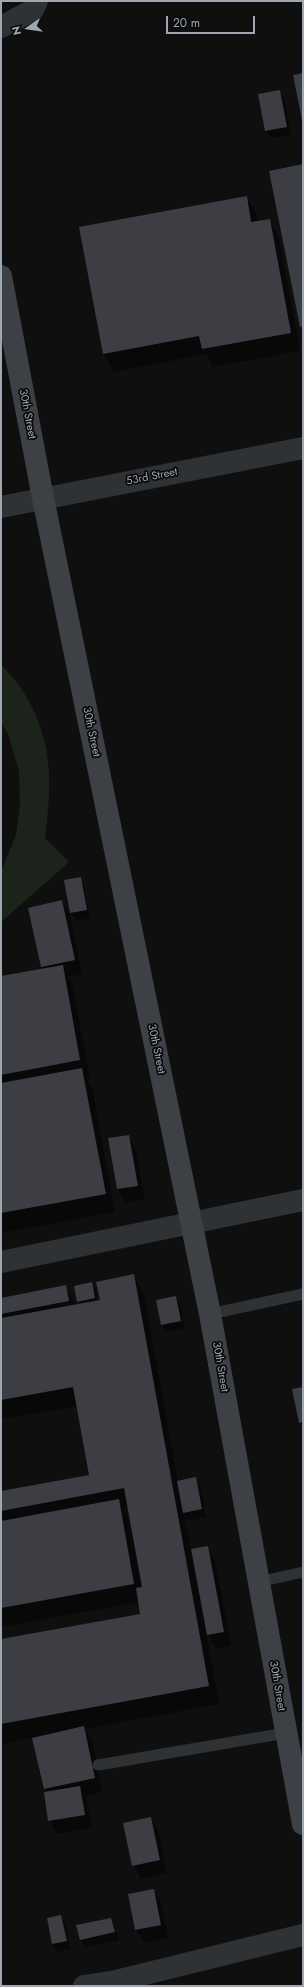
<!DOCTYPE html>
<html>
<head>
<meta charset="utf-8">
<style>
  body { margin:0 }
  #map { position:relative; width:304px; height:1987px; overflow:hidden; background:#0f0f10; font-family:Jost,sans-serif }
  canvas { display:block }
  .frame { position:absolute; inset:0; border:2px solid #9ea8b3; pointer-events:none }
  .north { position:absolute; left:8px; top:8px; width:40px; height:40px; -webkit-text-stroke:3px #0a0a0b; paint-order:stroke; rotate:257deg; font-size:11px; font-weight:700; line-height:16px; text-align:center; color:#9ea8b3 }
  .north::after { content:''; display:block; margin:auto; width:14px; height:18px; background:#9ea8b3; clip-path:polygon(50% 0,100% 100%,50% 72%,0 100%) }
  .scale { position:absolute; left:166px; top:16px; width:89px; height:18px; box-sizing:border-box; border:2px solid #9ea8b3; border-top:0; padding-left:5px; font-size:12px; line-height:14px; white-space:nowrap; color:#9ea8b3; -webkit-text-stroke:3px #0a0a0b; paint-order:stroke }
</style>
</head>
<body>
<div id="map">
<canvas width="304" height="1987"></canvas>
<div class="frame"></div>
<div class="north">N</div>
<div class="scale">20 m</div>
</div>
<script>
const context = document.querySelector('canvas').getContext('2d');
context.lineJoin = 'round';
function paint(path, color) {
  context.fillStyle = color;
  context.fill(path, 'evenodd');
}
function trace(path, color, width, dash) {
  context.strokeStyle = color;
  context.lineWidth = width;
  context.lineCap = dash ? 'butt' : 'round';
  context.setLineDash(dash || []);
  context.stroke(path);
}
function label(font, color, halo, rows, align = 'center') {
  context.font = font + ' Jost,sans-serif';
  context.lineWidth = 3.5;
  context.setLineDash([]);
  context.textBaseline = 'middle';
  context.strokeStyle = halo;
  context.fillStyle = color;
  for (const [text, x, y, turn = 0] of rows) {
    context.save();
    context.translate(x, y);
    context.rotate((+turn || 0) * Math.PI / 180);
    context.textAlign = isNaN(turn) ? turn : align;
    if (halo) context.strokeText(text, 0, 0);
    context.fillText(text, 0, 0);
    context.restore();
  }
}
paint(new Path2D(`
  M1 664C7 672 15 679 21 688 54 739 52 781 45 838L69 862 1 922V871L16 835 20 806 19 771 8 734 1 723Z`), '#1b231b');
paint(new Path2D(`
  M280 91 284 99 291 135 271 138 266 131Z
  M246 197 257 215 258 222 269 220 279 238 300 351 213 367 206 354 114 372 104 354Z
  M80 878 84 886 90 918 76 921 71 913 65 881Z
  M62 901 70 915 82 974 68 977 72 984 90 1078 87 1079 92 1087 115 1212 1 1233V977L43 969 29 908Z
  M128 1136 136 1150 145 1199 126 1203 118 1189Z
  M133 1276 144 1294 178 1482 195 1478 200 1486 206 1517 188 1521 184 1515 191 1550 207 1548 215 1561 231 1645 216 1649 206 1631 219 1704 85 1729 92 1741 102 1792 84 1796 87 1801 92 1828 57 1834 49 1820 47 1793 33 1738 1 1744V1640L142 1615 139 1602 1 1627V1492L90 1476 77 1406 1 1419V1299L65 1286 73 1300 75 1306 80 1305 78 1301 91 1283 96 1291 98 1301ZM129 1507 134 1535H132L129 1518 123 1508Z
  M176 1297 180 1305 185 1329 166 1332 162 1325Z
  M303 1388V1428L300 1423Z
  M300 1436H303V1446Z
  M151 1818 158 1832 167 1873 141 1879 133 1865Z
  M154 1890 161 1903 168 1938 144 1943 136 1929Z
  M60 1916 65 1924 70 1949 58 1952 53 1944 48 1919Z
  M111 1919 115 1927 119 1940 85 1947 81 1939Z`), '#0007');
paint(new Path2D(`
  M303 73V120H302L293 75Z
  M280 90 287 127 265 131 258 94Z
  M303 164V326L300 327 269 171Z
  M247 196 251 222 270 219 291 333 202 349 199 336 103 354 79 227Z
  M81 877 87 910 70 913 64 880Z
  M62 900 75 960 41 967 28 908Z
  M63 965 80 1060 1 1075V976Z
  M82 1068 106 1194 1 1213V1083Z
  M129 1135 138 1186 117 1189 108 1138Z
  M134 1274 209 1686 1 1724V1639L140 1614 136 1588 142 1587 124 1488 1 1511V1491L89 1475 73 1387 1 1400V1318L100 1300 96 1282Z
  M92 1282 95 1298 77 1302 74 1286Z
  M66 1285 69 1301 1 1314V1298Z
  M176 1296 181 1321 161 1325 156 1300Z
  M303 1387V1422L299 1423 292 1389Z
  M196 1477 202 1509 183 1513 177 1481Z
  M119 1499 134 1584 1 1608V1521Z
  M208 1546 224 1632 207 1635 191 1549Z
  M84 1726 95 1778 44 1789 32 1738Z
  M80 1786 85 1815 48 1821 44 1792Z
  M151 1817 160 1860 132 1866 123 1823Z
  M154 1889 161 1925 135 1930 128 1894Z
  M61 1915 67 1941 52 1944 47 1918Z
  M111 1918 115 1932 80 1940 76 1925Z`), '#3c3e43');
trace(new Path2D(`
  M210 1314 303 1294
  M258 1582 303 1572
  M98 1765 286 1733`), '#2f3235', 11);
trace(new Path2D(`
  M1 27 33 10 37 1
  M1 507 303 448
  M1 1262 303 1200
  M84 1986 116 1981 303 1935`), '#2f3235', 22);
trace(new Path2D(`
  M1 276 43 498 210 1314 303 1824`), '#3d4146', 22);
label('11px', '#9ea8b3', '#0a0a0b', [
  ["30th Street",27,414,79],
  ["53rd Street",152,477,-11],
  ["30th Street",91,732,78],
  ["30th Street",156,1049,78],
  ["30th Street",220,1367,80],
  ["30th Street",277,1686,80]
]);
</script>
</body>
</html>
